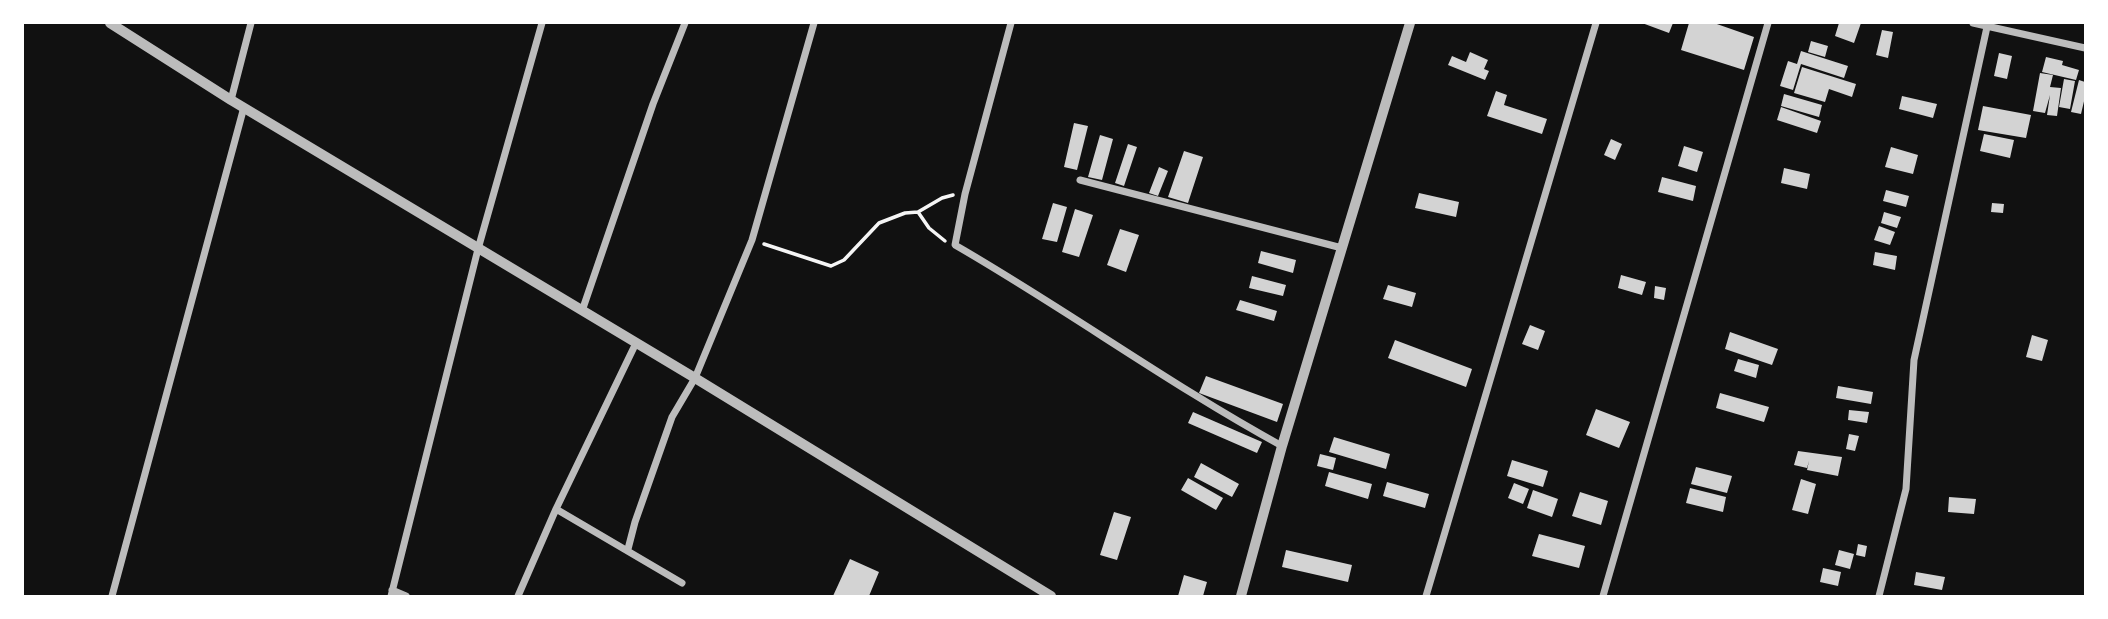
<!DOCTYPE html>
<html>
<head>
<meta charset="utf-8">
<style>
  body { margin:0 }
  #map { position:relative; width:2108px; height:619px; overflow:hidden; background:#111; font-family:Karla,sans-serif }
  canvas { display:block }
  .frame { position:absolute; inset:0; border:24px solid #fff; pointer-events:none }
</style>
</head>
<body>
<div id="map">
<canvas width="2108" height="619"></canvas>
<div class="frame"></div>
</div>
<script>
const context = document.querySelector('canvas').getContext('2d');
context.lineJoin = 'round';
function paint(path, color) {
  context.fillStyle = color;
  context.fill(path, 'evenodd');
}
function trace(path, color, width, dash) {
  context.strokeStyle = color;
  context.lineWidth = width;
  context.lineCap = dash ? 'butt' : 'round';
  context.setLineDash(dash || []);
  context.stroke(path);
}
paint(new Path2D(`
  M1642 23H1673L1669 33Z
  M1689 23H1714L1754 37 1744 70 1681 50Z
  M1839 23H1861L1854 43 1835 36Z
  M1882 30 1893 32 1888 58 1876 55Z
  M1811 41 1828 46 1825 57 1808 52Z
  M1801 51 1848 66 1844 78 1801 64 1793 90 1780 86 1788 61 1797 64Z
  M1470 52 1488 60 1484 69 1489 71 1485 80 1448 65 1452 56 1466 62Z
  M1999 53 2012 56 2007 79 1994 76Z
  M2046 57 2063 61 2062 65 2079 70 2076 80 2042 72Z
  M1802 67 1856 84 1852 97 1829 89 1825 102 1794 93Z
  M2040 73 2053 75 2050 87 2061 88 2057 116 2047 115 2050 95 2045 113 2033 111Z
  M2064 79 2075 81 2070 109 2059 107Z
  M2079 80 2085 82V97L2081 114 2071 112Z
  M1496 91 1507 95 1504 105 1547 119 1542 134 1487 116Z
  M1784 94 1822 105 1819 117 1781 106Z
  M1902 96 1937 104 1933 118 1899 109Z
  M1983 106 2031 115 2026 138 1978 130Z
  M1781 107 1821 121 1817 133 1777 120Z
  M1074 123 1088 126 1077 170 1064 167Z
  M1984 134 2014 140 2010 158 1980 151Z
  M1100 135 1113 139 1102 180 1088 177Z
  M1611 139 1622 144 1615 160 1604 155Z
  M1128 144 1137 147 1124 186 1115 183Z
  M1684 146 1703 152 1697 172 1678 166Z
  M1891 147 1918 155 1913 174 1885 167Z
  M1184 151 1203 157 1188 203 1168 197Z
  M1159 167 1168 171 1158 196 1149 193Z
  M1784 168 1810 174 1807 189 1781 183Z
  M1662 177 1696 186 1693 201 1658 192Z
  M1886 190 1909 196 1906 207 1883 201Z
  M1419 193 1459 202 1456 217 1415 208Z
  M1053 203 1067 207 1057 242 1042 239Z
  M1992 203 2004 204 2003 213 1991 212Z
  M1075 209 1093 215 1079 257 1062 252Z
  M1884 212 1901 217 1897 228 1881 223Z
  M1879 226 1895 232 1890 245 1874 240Z
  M1120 229 1139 235 1126 272 1107 265Z
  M1261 251 1296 260 1293 273 1258 263Z
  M1875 252 1897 256 1895 270 1873 265Z
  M1621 275 1646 282 1642 295 1618 288Z
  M1252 276 1286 285 1283 296 1249 288Z
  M1388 285 1416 293 1412 307 1383 299Z
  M1655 286 1666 288 1664 300 1654 298Z
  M1240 300 1277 311 1274 321 1236 310Z
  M1530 325 1545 331 1538 350 1522 344Z
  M1730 332 1778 349 1772 365 1725 349Z
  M2032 335 2048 340 2042 361 2026 357Z
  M1395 340 1472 369 1466 387 1388 358Z
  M1738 359 1759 365 1756 378 1734 371Z
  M1206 376 1283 404 1277 422 1199 393Z
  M1838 386 1873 392 1871 404 1836 398Z
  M1720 393 1769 407 1764 422 1716 408Z
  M1596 409 1630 422 1619 448 1586 435Z
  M1849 410 1869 412 1867 423 1848 420Z
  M1193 412 1262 442 1257 453 1188 423Z
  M1849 434 1859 436 1855 451 1846 449Z
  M1334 437 1390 454 1386 469 1329 452Z
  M1798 451 1842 457 1838 476 1807 470 1809 461 1807 468 1794 465Z
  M1320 454 1336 458 1333 470 1317 466Z
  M1512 460 1548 471 1543 487 1507 476Z
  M1201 463 1239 484 1232 497 1194 477Z
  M1696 467 1732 476 1727 493 1691 484Z
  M1329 472 1372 484 1368 499 1325 486Z
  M1188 478 1223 498 1216 510 1181 490Z
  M1801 479 1816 484 1808 514 1792 510Z
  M1387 482 1429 494 1425 508 1383 496Z
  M1514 483 1529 489 1523 504 1508 498Z
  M1690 488 1726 497 1723 512 1686 503Z
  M1533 490 1558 499 1552 517 1527 508Z
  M1580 492 1608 501 1601 525 1572 516Z
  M1949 497 1976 499 1974 514 1948 512Z
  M1114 512 1131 517 1117 560 1100 555Z
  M1539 534 1585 546 1579 568 1532 556Z
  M1858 544 1867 546 1865 557 1856 555Z
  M1286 550 1352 565 1348 582 1282 567Z
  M1839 550 1854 554 1850 569 1835 565Z
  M850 559 879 572 869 596H833Z
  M1823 568 1841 572 1838 586 1820 582Z
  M1916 572 1945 577 1942 590 1914 585Z
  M1184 575 1207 582 1203 596H1178Z`), '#d3d3d3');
trace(new Path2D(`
  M918 212 929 228 945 241
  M764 244 831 266 844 260 879 223 905 213 918 212 942 198 953 195`), '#f5f5f5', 3.5);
trace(new Path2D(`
  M1011 23 965 194 955 245C1066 309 1169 384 1282 446
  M1973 23 2085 48
  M231 100 251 23
  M1080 180 1342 248
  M582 311 653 104 685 23
  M556 509 682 583
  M628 549 635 522 672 417 695 378 752 240 814 23
  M392 590 406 596
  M112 596 244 107
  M391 596 478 249 542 23
  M518 596 556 509 636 343
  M1426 596 1596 23
  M1603 596 1768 23
  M1879 596 1906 489 1914 360 1987 27`), '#bcbcbc', 7);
trace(new Path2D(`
  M110 23 231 100 695 378 1051 596
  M1241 596 1282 446 1410 23`), '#bcbcbc', 10);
</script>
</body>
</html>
